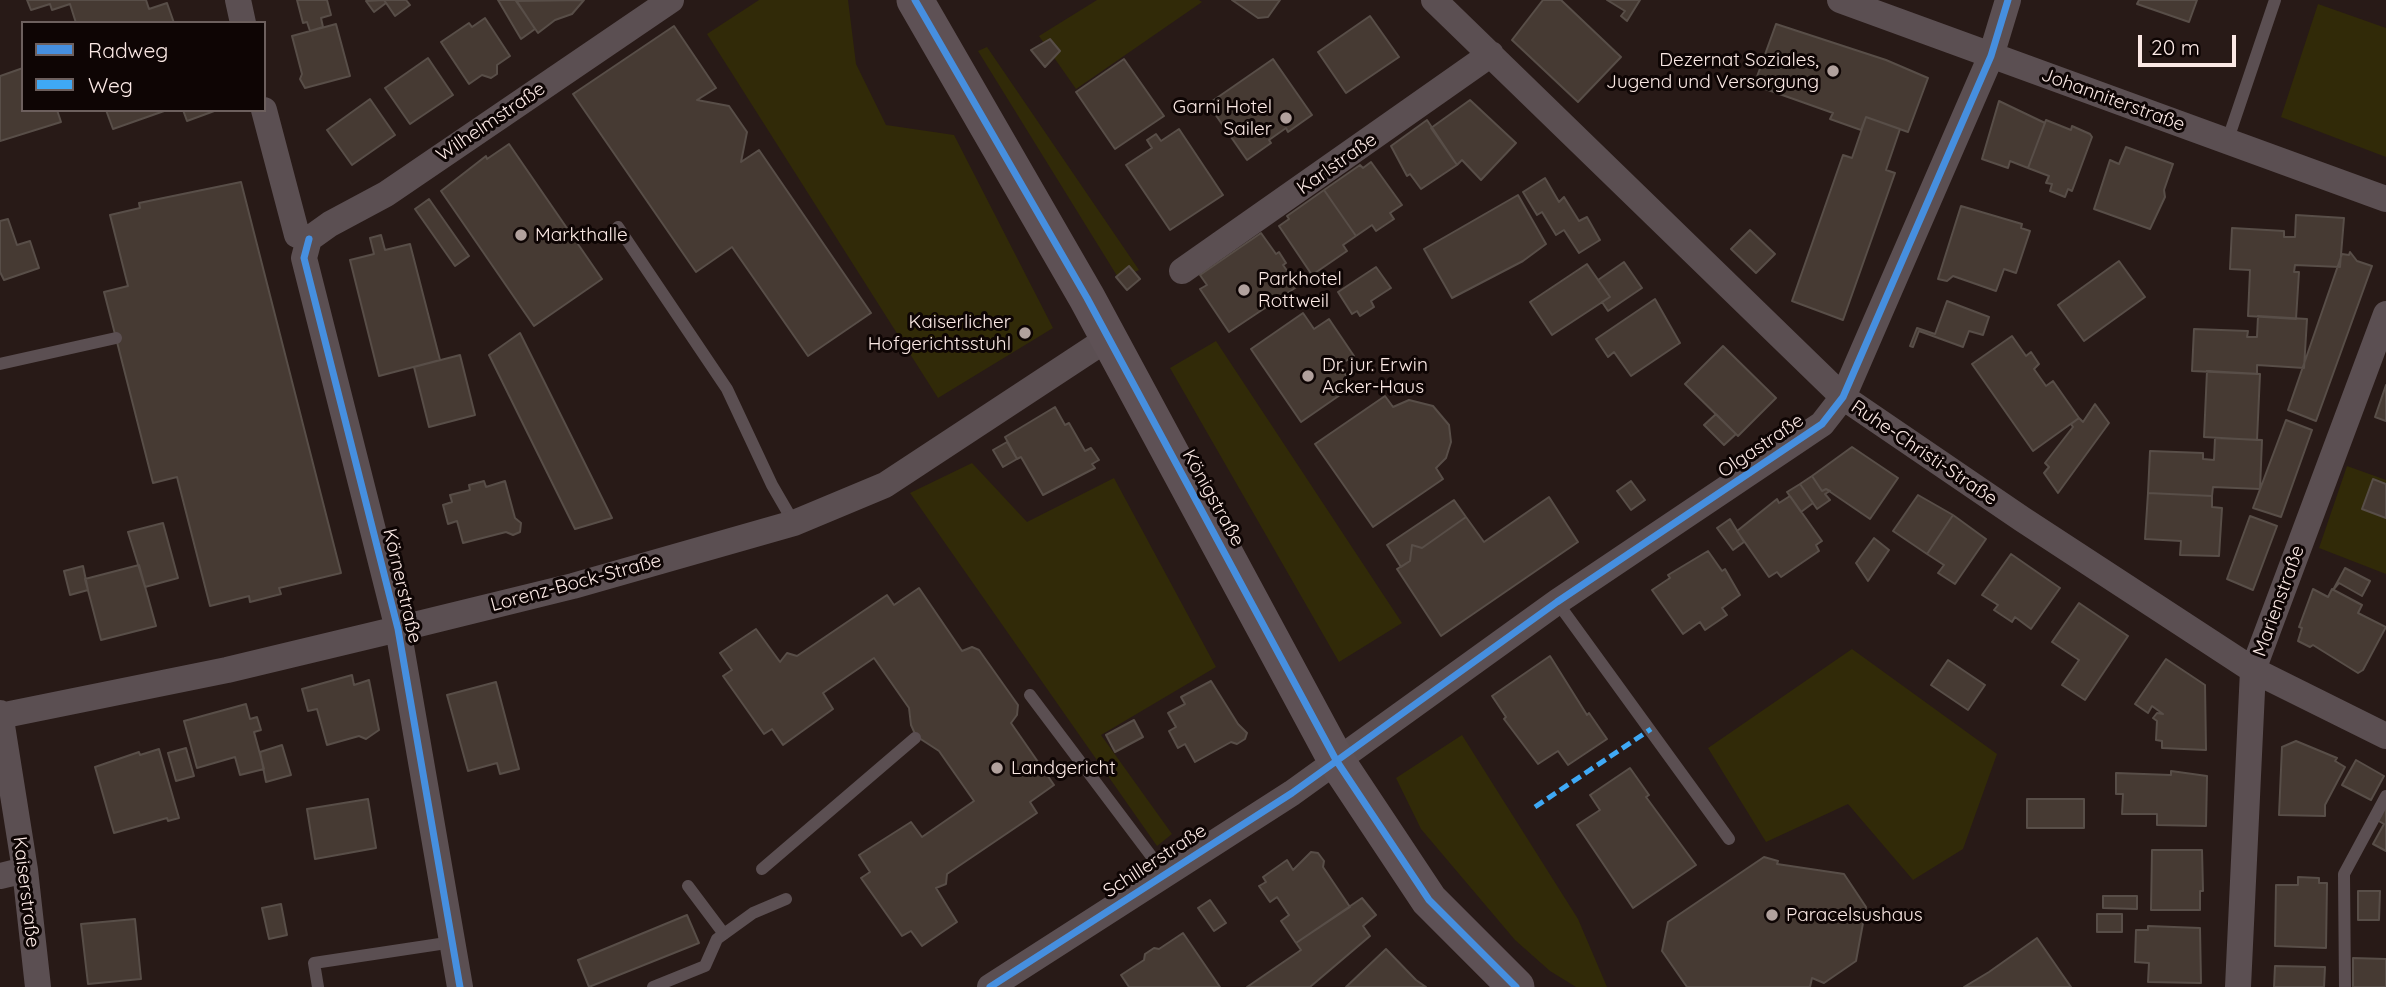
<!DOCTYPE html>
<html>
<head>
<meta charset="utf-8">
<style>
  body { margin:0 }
  #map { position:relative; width:2386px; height:987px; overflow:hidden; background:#281a17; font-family:Quicksand,sans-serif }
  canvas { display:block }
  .legend { position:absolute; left:21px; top:21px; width:245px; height:91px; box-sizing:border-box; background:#0e0504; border:2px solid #6d605e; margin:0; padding:9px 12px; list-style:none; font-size:21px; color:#fbe9e5 }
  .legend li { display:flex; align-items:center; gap:14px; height:35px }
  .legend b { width:35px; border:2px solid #6d605e }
  .scale { position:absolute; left:2138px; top:35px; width:98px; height:32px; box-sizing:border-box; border:4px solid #fbe9e5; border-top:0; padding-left:9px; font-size:21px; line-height:24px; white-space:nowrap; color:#fbe9e5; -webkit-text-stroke:5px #0e0504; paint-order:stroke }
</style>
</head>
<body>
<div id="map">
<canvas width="2386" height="987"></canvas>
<ul class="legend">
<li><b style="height:9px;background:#468fdf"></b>Radweg</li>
<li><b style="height:9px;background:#3fa9f5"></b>Weg</li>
</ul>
<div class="scale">20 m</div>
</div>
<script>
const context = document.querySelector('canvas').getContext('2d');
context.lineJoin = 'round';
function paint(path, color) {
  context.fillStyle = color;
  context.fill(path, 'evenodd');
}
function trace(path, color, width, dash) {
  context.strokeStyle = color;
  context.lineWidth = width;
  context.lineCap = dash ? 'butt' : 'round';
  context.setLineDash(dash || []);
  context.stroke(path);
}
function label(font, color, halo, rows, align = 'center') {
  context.font = font + ' Quicksand,sans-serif';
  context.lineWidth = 6;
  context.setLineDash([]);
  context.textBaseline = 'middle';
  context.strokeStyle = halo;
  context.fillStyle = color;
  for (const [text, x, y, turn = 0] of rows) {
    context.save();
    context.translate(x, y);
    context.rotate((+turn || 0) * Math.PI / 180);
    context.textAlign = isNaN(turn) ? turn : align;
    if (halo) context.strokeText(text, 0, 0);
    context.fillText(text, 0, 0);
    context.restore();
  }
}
paint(new Path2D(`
  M759 0H848L856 64 886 125 954 135 1053 328 938 398 707 34Z
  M1097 0H1199L1202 2 1076 89 1039 36Z
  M2318 4 2386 28V157L2281 117Z
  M987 47 1139 270 1119 279 978 51Z
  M1216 341 1402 623 1339 662 1170 368Z
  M972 463 1027 522 1114 478 1216 667 1101 735 1172 834 1157 846 910 493Z
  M2347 466 2386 480V574L2319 548Z
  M1852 649 1997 754 1963 849 1913 880 1848 804 1766 842 1708 748Z
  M1462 735 1578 919 1607 987H1576L1550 971 1515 940 1421 829 1396 778Z`), '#312a08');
const building = new Path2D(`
  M27 0H146L149 9 167 3 174 23H76L70 4 52 10 50 4 31 10Z
  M297 0H327L331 15 321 18 323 27 310 31 307 22 303 23Z
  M384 0 386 3 374 12 366 1Z
  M384 0H406L410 5 395 16Z
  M498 0H516L535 29 521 39Z
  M584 0 572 14 555 20 538 33 516 1Z
  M1232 0H1280L1268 17 1258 18Z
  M1543 0H1561L1621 57 1578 102 1512 40Z
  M1607 0H1640L1627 21 1621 16 1625 11Z
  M2139 0H2197L2189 22 2137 4Z
  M1370 16 1399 57 1346 93 1318 52Z
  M485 18 510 56 497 65V74L491 78 482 75 469 84 441 42 469 23 472 27Z
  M336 24 350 76 305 88 300 79 302 74 292 36Z
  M1776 24 1886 60 1928 78 1908 132 1866 117 1861 130 1830 119 1833 113 1754 85Z
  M674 26 716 88 697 100 729 106 747 132 741 162 759 150 871 313 808 356 732 247 696 272 573 94Z
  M1050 39 1060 51 1045 67 1031 50Z
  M428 58 453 95 410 124 385 88Z
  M1124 59 1164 116 1115 149 1076 92Z
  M1273 59 1312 115 1288 132 1286 128 1269 140 1271 143 1247 160 1208 104Z
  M23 68V110H57L61 122 0 141V76Z
  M370 99 395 135 352 165 327 130Z
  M1470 100 1516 143 1481 180 1462 160 1457 165 1431 128Z
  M1999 101 2045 123 2028 168 2010 161 2008 168 1982 159Z
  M106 110H167L113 129Z
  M183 110H217L187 121Z
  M1866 117 1900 129 1886 170 1895 173 1843 320 1792 301 1843 155 1852 158Z
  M1427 120 1457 165 1421 189 1410 174 1407 176 1391 146Z
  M2046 120 2071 130 2072 126 2090 134 2092 137 2072 191 2068 189 2065 197 2050 191 2052 184 2046 183 2049 176 2028 168Z
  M1179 129 1223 195 1170 230 1126 165 1152 148 1147 140 1156 134 1161 141Z
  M509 144 602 279 534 326 441 191 486 156 487 159Z
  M2126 147 2173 164 2164 190 2165 197 2150 229 2094 209 2110 160 2119 164Z
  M1371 162 1402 205 1390 213 1394 219 1376 231 1372 225 1356 236 1324 190 1360 165 1363 168Z
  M1545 178 1559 202 1564 197 1579 221 1587 217 1600 240 1579 253 1564 230 1556 235 1542 212 1537 215 1523 192Z
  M241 182 341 573 279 588 281 594 250 602 249 596 210 606 177 477 153 483 116 338 104 292 128 286 110 215 140 208 139 203Z
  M1324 190 1356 236 1343 245 1347 251 1312 275 1279 226 1289 219 1287 216Z
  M1518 195 1546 244 1523 261 1452 298 1424 249Z
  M429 199 469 256 455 266 415 209Z
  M1961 206 2022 224 2021 228 2030 231 2016 273 2004 269 1996 291 1953 276 1947 281 1938 279Z
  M2296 215 2344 218 2340 267 2295 265 2294 272H2299L2296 319 2248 316 2250 270 2230 269 2232 228 2284 231V237H2295Z
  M8 219 17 245 30 241 39 268 4 280 0 272V221Z
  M1750 230 1775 254 1756 273 1731 249Z
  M1261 233 1276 254 1279 252 1286 263 1283 265 1298 286 1229 332 1200 289 1207 285 1200 275Z
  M381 235 385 250 410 244 440 360 379 376 350 260 374 254 370 238Z
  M2350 252 2357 261 2372 266 2316 421 2288 410 2342 254 2349 255Z
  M2119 261 2145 297 2084 341 2058 305Z
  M1624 262 1642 288 1608 311 1602 302 1610 297 1598 280Z
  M1587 264 1610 297 1552 335 1530 302Z
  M1129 266 1140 279 1127 290 1116 277Z
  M1376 267 1391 288 1371 301 1374 307 1360 316 1357 311 1352 314 1338 292Z
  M1655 299 1680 343 1631 376 1614 352 1608 357 1596 339Z
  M1947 301 1989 317 1983 335 1969 331 1963 347 1919 331 1913 347 1910 346 1917 328 1935 334Z
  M1303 313 1314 329 1329 319 1354 356 1339 365 1353 386 1301 422 1251 349Z
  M2258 316 2307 319 2304 368 2257 365V374L2192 371 2194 329 2248 331 2247 337H2257Z
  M520 333 612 518 575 529 489 355Z
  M2012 336 2026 356 2031 352 2039 364 2034 369 2046 386 2053 381 2079 418 2033 451 1972 364Z
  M1723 346 1776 398 1738 436 1685 384Z
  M460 355 475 415 429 427 414 367Z
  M2207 371 2260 374 2257 440 2204 437Z
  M2386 385V421L2375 417Z
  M1385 396 1393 407 1409 400 1433 406 1449 425 1451 442 1446 458 1436 468 1443 479 1373 527 1315 444Z
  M2095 404 2109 423 2058 493 2044 473 2049 467 2045 463 2073 427 2071 424 2079 418 2083 422Z
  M1055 407 1065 425 1069 423 1085 451 1091 448 1099 460 1092 464 1095 468 1043 495 1021 457 1017 459 1005 437Z
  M1716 414 1736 434 1724 445 1704 425Z
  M2286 420 2312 430 2281 517 2253 508Z
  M2215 438 2262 440 2260 489 2213 487 2212 496 2148 493 2150 451 2203 453V459L2214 460Z
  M1007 442 1017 459 1003 467 993 450Z
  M1852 447 1898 478 1870 519 1826 489 1822 491 1812 476Z
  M1812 476 1822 491 1826 489 1830 491 1825 494 1830 500 1817 509 1800 484Z
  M2373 479 2386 484V518L2362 509Z
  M484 481 486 487 505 481 515 518 521 523 520 532 513 535 506 532 463 543 457 521 448 524 443 505 452 502 450 495 470 490 469 485Z
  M1631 481 1645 500 1631 510 1617 491Z
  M1800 484 1813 503 1801 512 1787 492Z
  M2148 493 2212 496V507L2222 508 2219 556 2180 555 2181 541 2145 539Z
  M1918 495 1953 515 1927 554 1893 531Z
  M1790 496 1822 541 1816 545 1819 551 1781 577 1777 572 1769 577 1737 531 1777 499 1779 503Z
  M1549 497 1578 542 1441 636 1397 569 1410 561 1412 545 1422 548 1466 517 1484 542Z
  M1454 500 1466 517 1422 548 1412 545 1410 561 1401 567 1387 545Z
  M1953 515 1986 539 1955 584 1938 573 1944 565 1927 554Z
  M2250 516 2277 526 2253 590 2227 579Z
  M1730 519 1744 542 1733 550 1717 528Z
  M163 523 178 578 145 587 128 532Z
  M1874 538 1889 550 1868 581 1856 563Z
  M1708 551 1722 571 1725 569 1740 595 1722 608 1727 615 1705 630 1700 622 1683 634 1652 590 1670 578 1668 575Z
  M2011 554 2060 588 2031 629 2015 617 2012 622 1994 610 1998 605 1982 595Z
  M139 565 156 626 101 640 85 579Z
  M83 566 88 590 70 595 64 571Z
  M2345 568 2370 581 2362 596 2339 583 2333 590Z
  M919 588 962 651 972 647 979 650 1018 705 1017 715 1011 723 1054 785 1030 802 1037 813 947 874 946 884 936 888 957 922 922 946 911 931 902 936 861 878 870 872 859 855 911 822 922 837 974 801 939 751 916 736 911 725 909 708 874 658 823 693 833 709 783 745 772 729 764 734 723 676 732 670 720 653 756 629 780 662 787 653 797 656 887 595 894 605Z
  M2313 589 2328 597 2332 589 2362 605 2358 613 2386 627 2363 670 2358 673 2313 645 2310 647 2298 641 2302 628 2299 627Z
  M2079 603 2128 636 2085 700 2062 685 2079 660 2052 642Z
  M1550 656 1587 715 1589 713 1607 739 1568 765 1558 751 1538 764 1504 719 1506 717 1492 696Z
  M2166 659 2205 685 2206 750 2162 748V741L2156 740 2157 721 2153 718 2157 713 2163 714 2152 706 2148 713 2135 704Z
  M1948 660 1985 685 1968 710 1931 685Z
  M352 675 354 685 369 680 379 730 366 739 359 736 327 745 317 709 308 711 302 689Z
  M1211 681 1238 724 1247 733 1245 739 1237 744 1231 742 1195 762 1185 744 1178 748 1169 731 1176 727 1168 713 1185 704 1181 697Z
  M496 682 519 769 500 774 497 763 468 771 447 695Z
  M246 704 250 719 257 717 261 730 254 732 264 769 240 775 235 757 197 768 184 721Z
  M1134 720 1143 737 1115 752 1106 735Z
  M2296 741 2337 758 2335 761 2345 767 2325 805V816L2279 815 2282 747Z
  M282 745 291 775 266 782 260 752Z
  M186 748 194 776 176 781 168 753Z
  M159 749 179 818 168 821 167 818 114 833 95 767 139 752 140 755Z
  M2356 760 2384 776 2371 800 2342 785Z
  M1630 768 1649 795 1646 797 1696 865 1633 908 1577 825 1600 810 1590 795Z
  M2171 771 2207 776 2206 826 2157 825V814H2122L2123 794H2116V773L2171 775Z
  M368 799 376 848 315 859 307 809Z
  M2027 799H2084V828H2027Z
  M2384 808 2386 810V851L2373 844 2384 824 2377 820Z
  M2152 850H2202L2203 891H2200V910H2151Z
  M1311 852 1318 853 1324 861 1323 867 1350 907 1296 943 1281 921 1289 915 1277 897 1270 902 1259 886 1266 882 1263 877 1287 860 1293 870Z
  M1764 857 1778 861 1777 864 1844 874 1866 907 1856 961 1824 983 1812 978 1810 987H1687L1662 951 1668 922Z
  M2298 877 2319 878V883H2327L2326 948 2275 946 2276 885H2298Z
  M2358 891H2380L2379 920H2358Z
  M2103 896H2137V909L2103 908Z
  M1362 898 1376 915 1363 926 1370 936 1310 987H1247L1301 950 1296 943Z
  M1210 900 1226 923 1214 931 1198 908Z
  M281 904 287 935 269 939 262 908Z
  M2097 914H2122V932H2097Z
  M687 915 699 943 589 987 578 960Z
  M135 919 141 979 88 984 81 924Z
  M2148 926 2200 928 2201 983 2148 982 2149 963 2135 962 2136 930H2148Z
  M1183 933 1220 987H1129L1121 975 1144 960 1145 954 1154 948 1159 949Z
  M2037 938 2071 987H1964L1989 972Z
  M1386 949 1416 980 1426 987H1346Z
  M2353 958 2386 959V987H2353Z
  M2275 966 2325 967 2324 987H2274Z`);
paint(building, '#463a33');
trace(building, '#584e48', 2);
trace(new Path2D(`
  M2227 142 2275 0
  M618 227 727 389 772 485 794 523
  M0 364 116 338
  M1557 602 1729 839
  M1030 695 1164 873
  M762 869 915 738
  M688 886 724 934
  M318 987 314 963 453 942
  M653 987 705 966 717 939 753 913 786 899
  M2345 987 2344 874 2386 796`), '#5b4f52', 12);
trace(new Path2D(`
  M238 0 243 23
  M1434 0 1843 397 2022 519 2253 670 2386 736
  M1840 0 2386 199
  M264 110 297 235 309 239
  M309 239 304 258 398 629 460 987
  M309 239 330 224 386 194 671 0
  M1182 271 1491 54
  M0 713 25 870 38 987
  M0 716 227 670 398 629 573 586 794 523 885 485 1107 339
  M0 876 25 870
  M990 987 1292 793 1557 602 1822 424 1843 397 1991 56 2008 0
  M2238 987 2253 670 2386 314`), '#5b4f52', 26);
trace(new Path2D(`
  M915 0 1087 298 1336 760 1429 900 1516 987`), '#5e5155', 37);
trace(new Path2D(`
  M1535 807 1651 729`), '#3fa9f5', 5, [10, 5]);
trace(new Path2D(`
  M915 0 1087 298 1336 760 1429 900 1516 987
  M309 239 304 258 398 629 460 987
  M990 987 1292 793 1557 602 1822 424 1843 397 1991 56 2008 0`), '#468fdf', 7);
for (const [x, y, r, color] of [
  [1833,71,7,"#b1a19d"],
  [1286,118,7,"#b1a19d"],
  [521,235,7,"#b1a19d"],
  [1244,290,7,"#b1a19d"],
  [1025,333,7,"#b1a19d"],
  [1308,376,7,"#b1a19d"],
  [997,768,7,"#b1a19d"],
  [1772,915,7,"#b1a19d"]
]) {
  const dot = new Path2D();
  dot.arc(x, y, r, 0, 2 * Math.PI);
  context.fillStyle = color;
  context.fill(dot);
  trace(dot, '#0e0504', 2.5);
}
label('19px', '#fbe9e5', '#0e0504', [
  ["Dezernat Soziales,",1819,60,"right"],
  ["Jugend und Versorgung",1819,82,"right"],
  ["Garni Hotel",1272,107,"right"],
  ["Sailer",1272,129,"right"],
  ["Markthalle",535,235],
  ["Parkhotel",1258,279],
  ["Rottweil",1258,301],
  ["Kaiserlicher",1011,322,"right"],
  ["Hofgerichtsstuhl",1011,344,"right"],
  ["Dr. jur. Erwin",1322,365],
  ["Acker-Haus",1322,387],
  ["Landgericht",1011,768],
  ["Paracelsushaus",1786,915]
], 'left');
label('19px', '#fbe9e5', '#0e0504', [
  ["Johanniterstraße",2113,100,20],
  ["Wilhelmstraße",491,122,-34],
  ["Karlstraße",1337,164,-35],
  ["Olgastraße",1761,446,-34],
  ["Ruhe-Christi-Straße",1924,453,34],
  ["Königstraße",1213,498,61],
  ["Lorenz-Bock-Straße",576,583,-15],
  ["Körnerstraße",402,586,77],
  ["Marienstraße",2279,601,-70],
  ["Schillerstraße",1155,861,-33],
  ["Kaiserstraße",26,892,83]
]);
</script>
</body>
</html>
